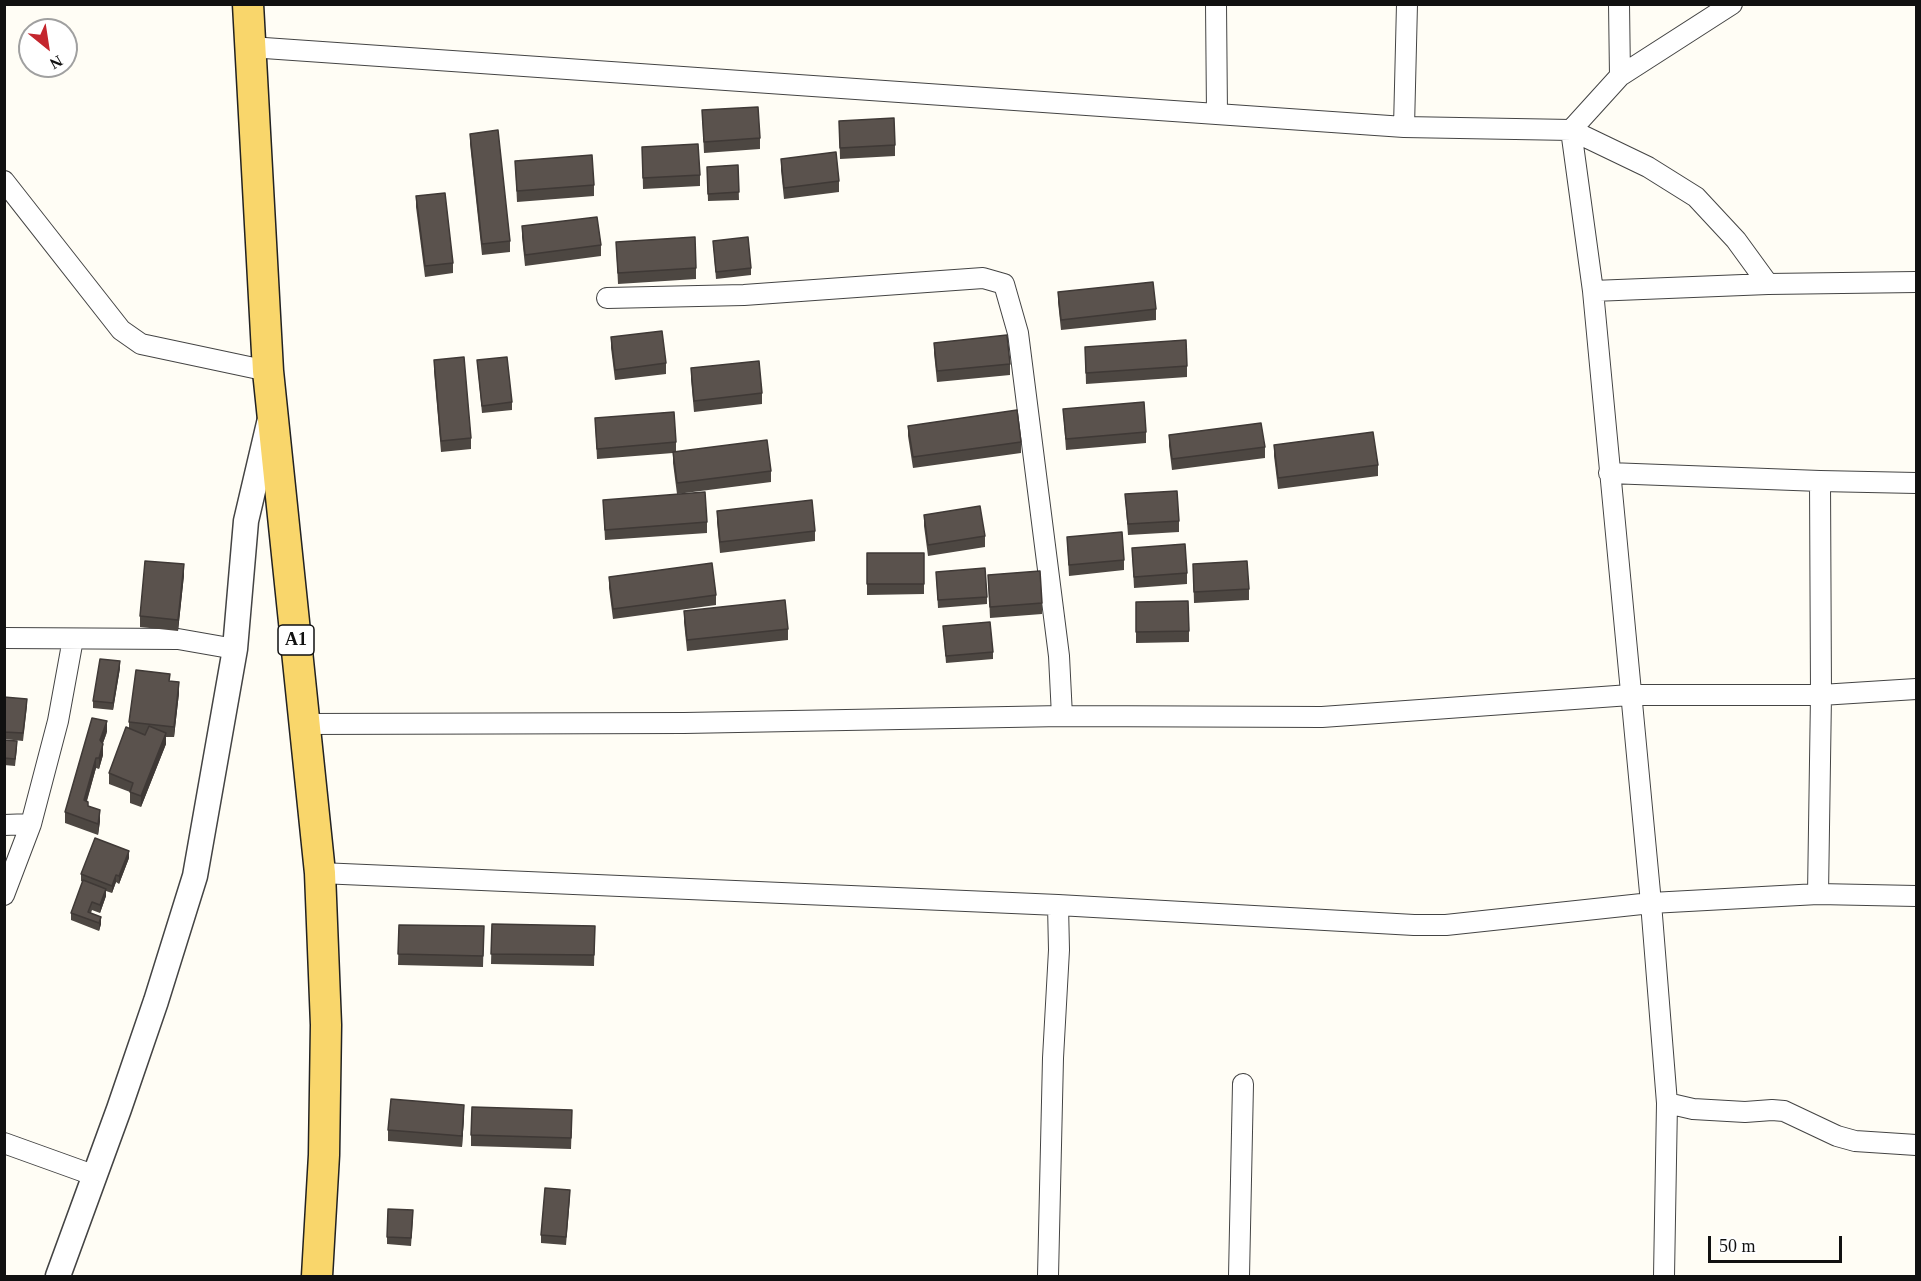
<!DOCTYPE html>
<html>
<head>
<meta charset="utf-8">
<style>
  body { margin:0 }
  #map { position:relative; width:1921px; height:1281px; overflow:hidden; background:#fffdf5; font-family:"Times New Roman",serif }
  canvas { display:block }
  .frame { position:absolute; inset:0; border:6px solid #111; pointer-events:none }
  .north { position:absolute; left:18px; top:18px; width:60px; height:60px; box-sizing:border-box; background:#fff; border:2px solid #a0a0a0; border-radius:50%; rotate:150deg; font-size:16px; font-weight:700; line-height:24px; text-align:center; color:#111 }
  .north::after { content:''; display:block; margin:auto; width:21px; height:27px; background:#c4262e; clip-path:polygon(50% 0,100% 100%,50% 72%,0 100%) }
  .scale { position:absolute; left:1708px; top:1236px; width:134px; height:27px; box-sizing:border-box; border:3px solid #111; border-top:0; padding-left:8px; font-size:18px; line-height:21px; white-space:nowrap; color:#111; -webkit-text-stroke:4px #fff; paint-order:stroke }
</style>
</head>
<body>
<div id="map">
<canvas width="1921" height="1281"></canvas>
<div class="frame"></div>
<div class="north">N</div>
<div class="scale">50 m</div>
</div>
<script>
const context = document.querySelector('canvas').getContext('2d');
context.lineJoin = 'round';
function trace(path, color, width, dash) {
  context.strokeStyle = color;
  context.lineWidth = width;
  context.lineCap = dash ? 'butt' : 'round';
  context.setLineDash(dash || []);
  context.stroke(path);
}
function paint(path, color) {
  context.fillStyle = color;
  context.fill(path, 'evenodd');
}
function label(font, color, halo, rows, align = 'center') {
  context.font = font + ' "Times New Roman",serif';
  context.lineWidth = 6;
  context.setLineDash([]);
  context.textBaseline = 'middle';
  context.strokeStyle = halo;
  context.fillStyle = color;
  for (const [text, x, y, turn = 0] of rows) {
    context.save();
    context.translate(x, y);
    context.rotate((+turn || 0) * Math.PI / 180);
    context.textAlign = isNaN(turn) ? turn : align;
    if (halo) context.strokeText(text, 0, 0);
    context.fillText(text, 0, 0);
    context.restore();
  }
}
const minor = new Path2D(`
  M1216 4 1217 114
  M1619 4 1620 76
  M1732 4 1620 76 1571 130 1648 167 1696 197 1736 240 1768 284
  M250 47 1404 127 1571 130 1593 291 1651 903 1667 1103 1664 1276
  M1404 127 1407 4
  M4 181 121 330 141 344 268 371
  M1593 291 1768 284 1916 282
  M607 298 744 295 983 278 1004 284 1018 333 1059 656 1062 716
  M1609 473 1820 481 1916 483
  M4 638 178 639 235 649
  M305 724 684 723 1062 716 1322 717 1630 695H1821L1916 689
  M4 825 31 824
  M320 873 1058 905 1414 925H1446L1651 903 1818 894 1916 896
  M1818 894 1821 695 1820 481
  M4 895 31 824 58 721 73 639
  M1667 1103 1693 1109 1745 1112 1772 1110 1784 1111 1837 1136 1855 1141 1916 1145
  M4 1143 93 1175
  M1048 1276 1053 1058 1059 950 1058 905
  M1239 1276 1243 1084`);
const tertiary = new Path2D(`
  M58 1276 119 1109 156 1001 195 876 235 649 246 521 269 423`);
const primary = new Path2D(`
  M248 4 268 371 320 873 326 1025 324 1155 317 1276`);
trace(minor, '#444', 22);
trace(tertiary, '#444', 27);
trace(primary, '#222', 33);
trace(minor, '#fff', 20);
trace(tertiary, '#fff', 24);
trace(primary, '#f9d66b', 30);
paint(new Path2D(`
  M702 110 760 138V149L704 153Z
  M839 121 895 145V156L840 159Z
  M470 134 510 241V252L482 255 470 144Z
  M642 147 700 175V186L643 189Z
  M781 159 839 181V192L784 199 781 170Z
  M515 161 594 185V196L517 202Z
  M738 165 739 200 708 201 707 167Z
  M416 196 453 263V273L425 277 416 207Z
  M522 226 601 245V256L525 266 522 237Z
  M713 241 751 268V275L716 279Z
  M616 242 696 268V279L618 284Z
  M1058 292 1156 309V320L1061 330 1058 302Z
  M611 337 666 363V374L615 380 611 348Z
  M934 343 1010 364V375L937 382 934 353Z
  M1085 347 1187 366V377L1086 384Z
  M434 360 471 438V449L441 452 434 371Z
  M477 360 512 402V410L482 413Z
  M691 368 762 393V404L694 412 691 379Z
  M1063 409 1146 432V443L1066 450Z
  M595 418 676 442V452L771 471V482L677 494 673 463V453L597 459Z
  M908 426 1021 442V453L913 468 908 436Z
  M1169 435 1265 447V458L1172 470 1169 446Z
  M1274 445 1378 465V476L1278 489 1274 456Z
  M1125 494 1179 521V532L1128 535Z
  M603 500 707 522V533L605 540Z
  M717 511 815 531V541L720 553 717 522Z
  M924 515 985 536V547L928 556 924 526Z
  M1067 537 1124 560V570L1069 576Z
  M1132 548 1187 573V584L1134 588Z
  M867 553H924V594L867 595Z
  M1193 564 1249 589V600L1194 603Z
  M936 572 987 597V604L938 608Z
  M184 575 178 631 140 627V616Z
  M988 575 1042 603V614L990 618Z
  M609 577 716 595V605L613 619 609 588Z
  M1136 602 1189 631V642L1136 643Z
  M684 611 788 629V640L687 651 684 622Z
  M943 626 993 652V659L946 663Z
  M120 668 113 710 93 708V701Z
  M170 681 179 693 174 737H166V744L141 807 130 803V792L109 784V773L129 729V722Z
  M4 697 27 706 23 741 4 739Z
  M107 732 103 743V755L99 769 96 768 87 801 88 806 100 821 98 835 65 823V812Z
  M4 740 17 748 15 766 4 765Z
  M129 858 119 884 116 882 112 893 106 891V896L100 913 92 910 91 913 101 924 99 931 71 920V913L83 882 81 881V874Z
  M492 924 595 926 594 966 491 964Z
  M399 925 484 926 483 967 398 965Z
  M464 1116 462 1147 388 1141V1130Z
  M572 1121 571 1149 471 1146V1135Z
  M570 1197 566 1245 541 1243V1235Z
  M413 1218 411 1246 387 1244V1237Z`), '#4d4742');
paint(new Path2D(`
  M184 564V575L178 631V620Z
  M120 661V668L113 710V703Z
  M179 682V693L174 737V727Z
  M107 721V732L100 751V740Z
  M166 733V744L141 807V796Z
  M103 744V755L99 769V758Z
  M96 758V768L84 810V800Z
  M100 810V821L98 835V824Z
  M129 851V858L119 884V876Z
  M116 875V882L112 893V886Z
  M106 889V896L100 913V905Z
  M101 917V924L99 931V923Z
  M464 1105V1116L462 1147V1136Z`), '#3f3936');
const building = new Path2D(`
  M758 107 760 138 704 142 702 110Z
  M894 118 895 145 840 148 839 121Z
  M498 130 510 241 482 244 470 134Z
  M698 144 700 175 643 178 642 147Z
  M836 152 839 181 784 188 781 159Z
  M592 155 594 185 517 191 515 161Z
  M738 165 739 192 708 194 707 167Z
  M445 193 453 263 425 266 416 196Z
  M597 217 601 245 525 255 522 226Z
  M695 237 696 268 618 273 616 242Z
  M748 237 751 268 716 272 713 241Z
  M1153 282 1156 309 1061 320 1058 292Z
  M662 331 666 363 615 370 611 337Z
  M1007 335 1010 364 937 371 934 343Z
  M1186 340 1187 366 1086 373 1085 347Z
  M464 357 471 438 441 441 434 360Z
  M507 357 512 402 482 406 477 360Z
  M759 361 762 393 694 401 691 368Z
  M1144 402 1146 432 1066 439 1063 409Z
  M1017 410 1021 442 913 457 908 426Z
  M674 412 676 442 597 449 595 418Z
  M1261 423 1265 447 1172 459 1169 435Z
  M1373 432 1378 465 1278 478 1274 445Z
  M767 440 771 471 677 483 673 452Z
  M1177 491 1179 521 1128 524 1125 494Z
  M705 492 707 522 605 530 603 500Z
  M812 500 815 531 720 542 717 511Z
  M980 506 985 536 928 545 924 515Z
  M1122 532 1124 560 1069 565 1067 537Z
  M1185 544 1187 573 1134 577 1132 548Z
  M867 553H924V584H867Z
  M145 561 184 564 178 620 140 616Z
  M1247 561 1249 589 1194 592 1193 564Z
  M712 563 716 595 613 609 609 577Z
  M985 568 987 597 938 600 936 572Z
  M1040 571 1042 603 990 607 988 575Z
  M785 600 788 629 687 640 684 611Z
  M1188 601 1189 631 1136 632V602Z
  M990 622 993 652 946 656 943 626Z
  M100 659 120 661 113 703 93 701Z
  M136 670 170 674 169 681 179 682 174 727 129 722Z
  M4 697 27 699 23 733 4 732Z
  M92 718 107 721 100 740 103 744 99 758H96L84 800 88 802V806L100 810 98 824 65 812Z
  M149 726 166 733 141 796 130 792 133 783 109 773 126 727 145 735Z
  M4 740 17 741 15 759 4 758Z
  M95 838 129 851 119 876 116 875 112 886 81 874Z
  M83 880 106 889 100 905 92 902 88 912 101 917 99 923 71 913Z
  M492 924 595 926 594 955 491 954Z
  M399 925 484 926 483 956 398 954Z
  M391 1099 464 1105 462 1136 388 1130Z
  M472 1107 572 1110 571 1138 471 1135Z
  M545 1188 570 1190 566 1237 541 1235Z
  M388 1209 413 1210 411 1238 387 1237Z`);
paint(building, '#5a524d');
trace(building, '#3f3936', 1.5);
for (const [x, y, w] of [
  [296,640,36]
]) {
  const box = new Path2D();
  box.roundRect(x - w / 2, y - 15, w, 30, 4.5);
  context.fillStyle = '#fff';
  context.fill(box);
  trace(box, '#111', 1.5);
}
label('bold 18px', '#111', null, [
  ["A1",296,640]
]);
</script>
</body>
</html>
